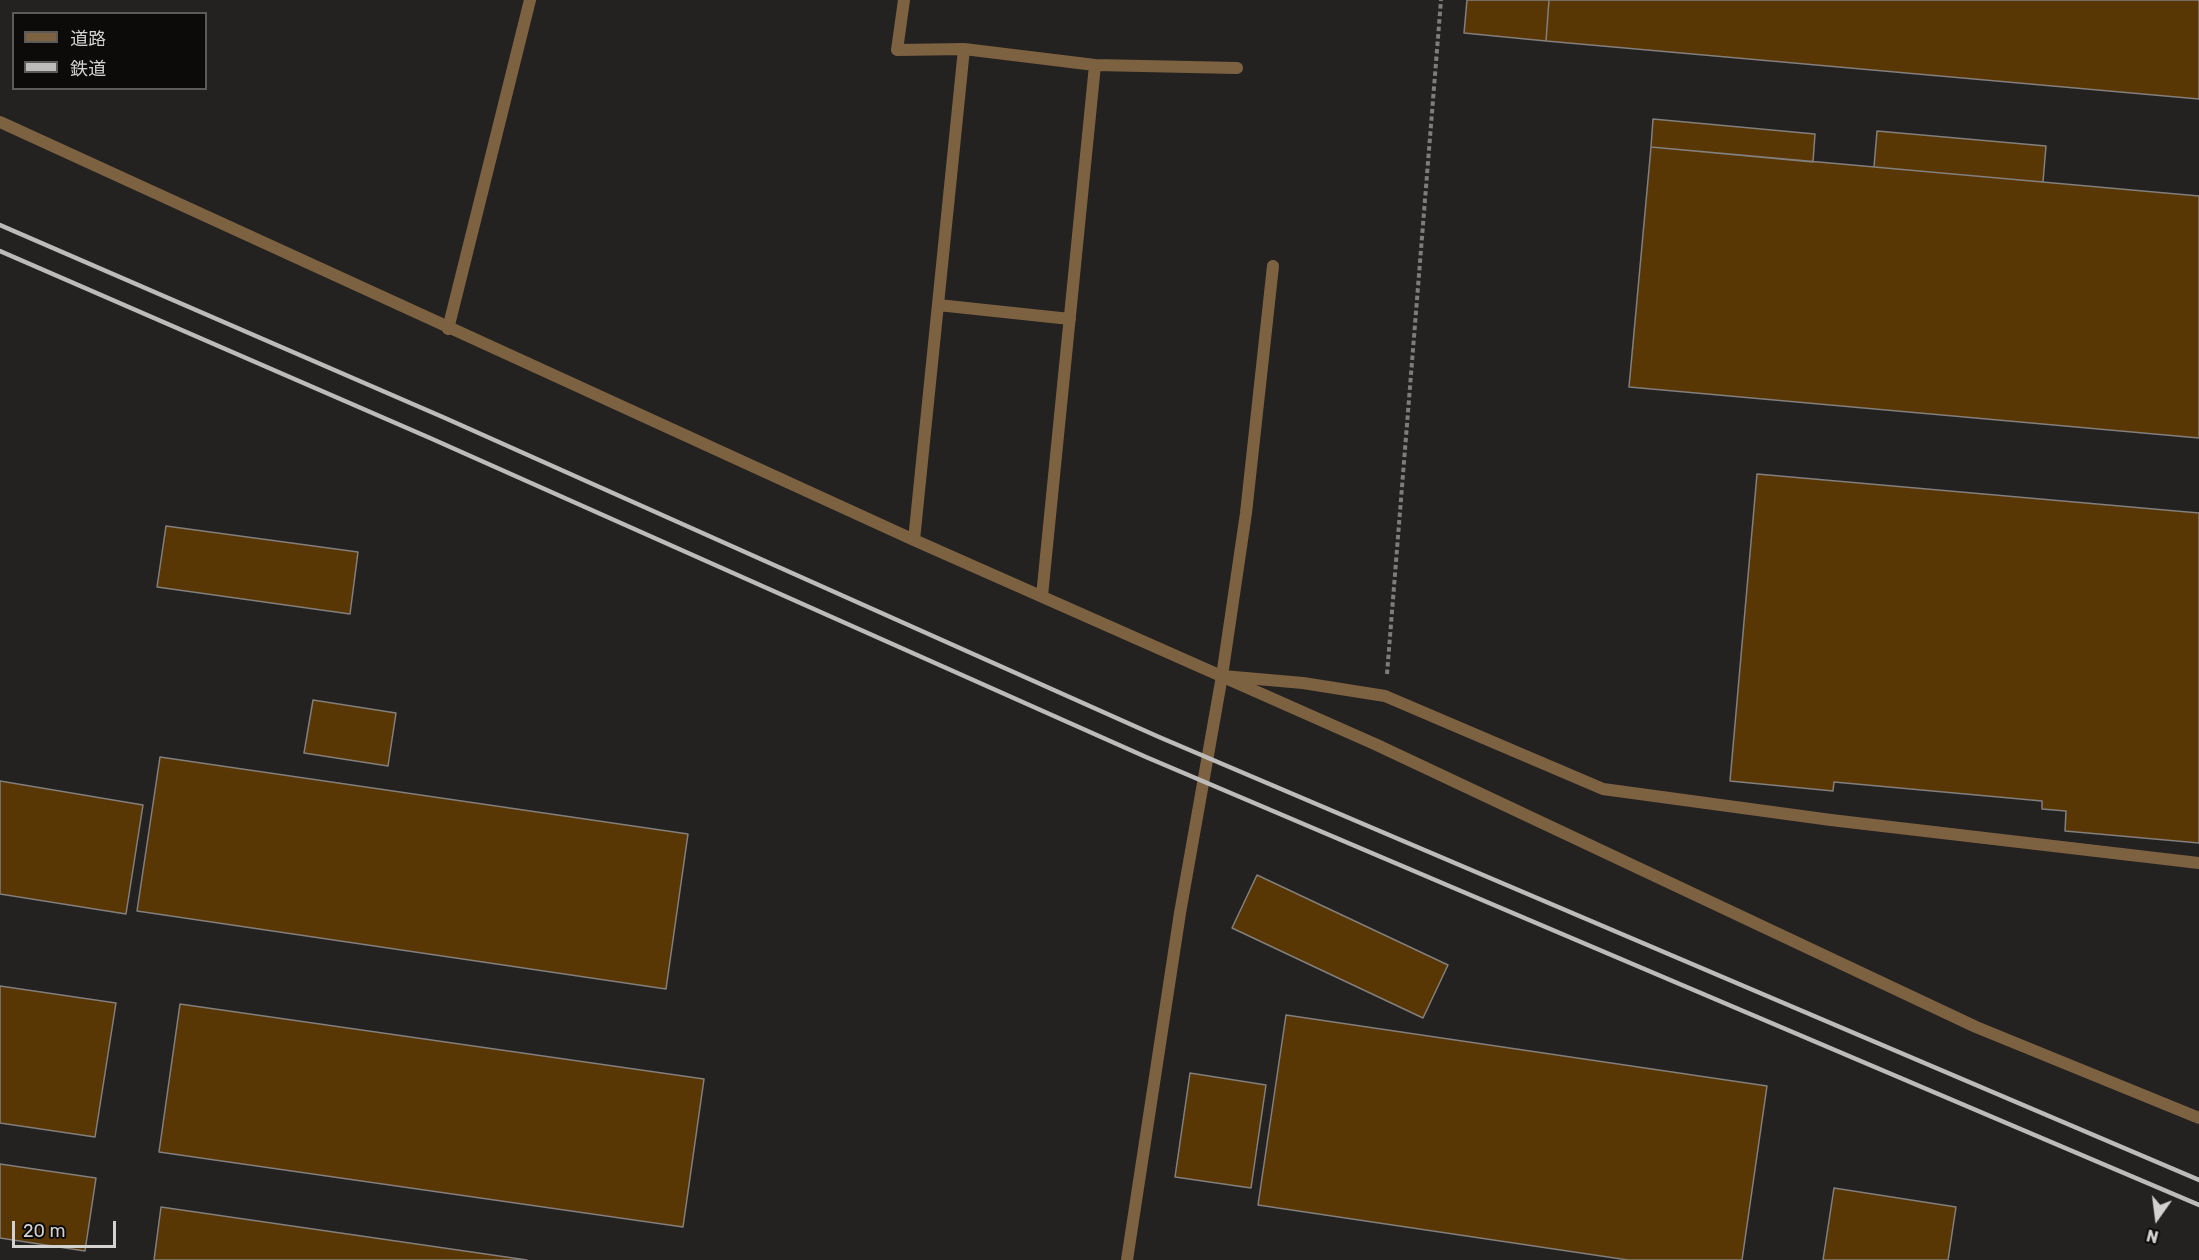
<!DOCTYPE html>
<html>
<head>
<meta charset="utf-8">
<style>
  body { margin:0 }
  #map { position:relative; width:2199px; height:1260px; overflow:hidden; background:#242220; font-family:Rubik,"Noto Sans JP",sans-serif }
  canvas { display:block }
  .legend { position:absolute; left:12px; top:12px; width:195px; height:78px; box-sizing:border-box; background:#0c0b0a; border:2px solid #5c5b5a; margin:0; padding:8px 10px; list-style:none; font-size:18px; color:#d4d2d1 }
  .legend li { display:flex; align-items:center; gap:12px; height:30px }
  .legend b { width:30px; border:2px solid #5c5b5a }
  .north { position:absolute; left:2127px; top:1188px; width:60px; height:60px; -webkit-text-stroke:4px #0c0b0a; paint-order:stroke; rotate:194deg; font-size:16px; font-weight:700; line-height:24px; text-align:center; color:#d4d2d1 }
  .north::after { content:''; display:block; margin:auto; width:21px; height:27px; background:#d4d2d1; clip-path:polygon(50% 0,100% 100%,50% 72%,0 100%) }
  .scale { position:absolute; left:12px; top:1221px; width:104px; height:27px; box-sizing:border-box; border:3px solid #d4d2d1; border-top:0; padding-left:8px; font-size:18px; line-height:21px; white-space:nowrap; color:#d4d2d1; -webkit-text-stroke:4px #0c0b0a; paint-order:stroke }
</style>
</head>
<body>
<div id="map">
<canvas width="2199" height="1260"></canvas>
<ul class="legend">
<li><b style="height:8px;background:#7d6242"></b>道路</li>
<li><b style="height:8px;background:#bdbbba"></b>鉄道</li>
</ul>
<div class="north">N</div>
<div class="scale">20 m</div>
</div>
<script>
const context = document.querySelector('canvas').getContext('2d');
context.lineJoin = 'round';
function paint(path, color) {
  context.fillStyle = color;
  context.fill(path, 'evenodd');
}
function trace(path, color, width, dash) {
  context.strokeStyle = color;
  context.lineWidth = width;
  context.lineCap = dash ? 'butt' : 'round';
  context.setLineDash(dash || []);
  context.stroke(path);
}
const building = new Path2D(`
  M1467 0H1549L1546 41 1464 33Z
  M1549 0H2199V99L1546 41Z
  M1653 119 1815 134 1813 162 1651 147Z
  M1877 131 2046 146 2043 182 1874 167Z
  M1651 147 2199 196V438L1629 387Z
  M1757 474 2199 513V843L2065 831 2066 811 2042 809V801L1834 782 1833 791 1730 781Z
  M166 526 358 552 350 614 157 587Z
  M313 700 396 713 388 766 304 753Z
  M160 757 688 834 666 989 137 911Z
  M0 781 143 805 126 914 0 894Z
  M1257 875 1448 965 1423 1018 1232 928Z
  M0 986 116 1003 95 1137 0 1123Z
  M180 1004 704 1079 683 1227 159 1152Z
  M1286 1015 1767 1086 1742 1260H1628L1258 1205Z
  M1190 1073 1266 1085 1251 1188 1175 1177Z
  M0 1164 96 1178 85 1251 0 1238Z
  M1834 1188 1956 1207 1948 1260H1823Z
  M161 1207 527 1260H154Z`);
paint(building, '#593704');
trace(building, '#827f7d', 1.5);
trace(new Path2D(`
  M1387 674 1441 0`), '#7f7d7c', 4, [4.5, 3]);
trace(new Path2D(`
  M1223 676 1303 683 1385 696 1603 789 1831 820 2199 863`), '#7d6242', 12);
trace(new Path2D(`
  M904 0 897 50 964 49 914 540
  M964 49 1095 65 1237 68
  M0 122 914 540 1377 745 1976 1027 2199 1118
  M938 305 1070 319
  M448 329 530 0
  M1042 596 1095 65
  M1127 1260 1180 913 1222 676 1246 513 1273 266`), '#7d6242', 12);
trace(new Path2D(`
  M0 225 445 418 1159 737 2199 1180
  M0 251 430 438 1146 757 2199 1205`), '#bdbbba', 4.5);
</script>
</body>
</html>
